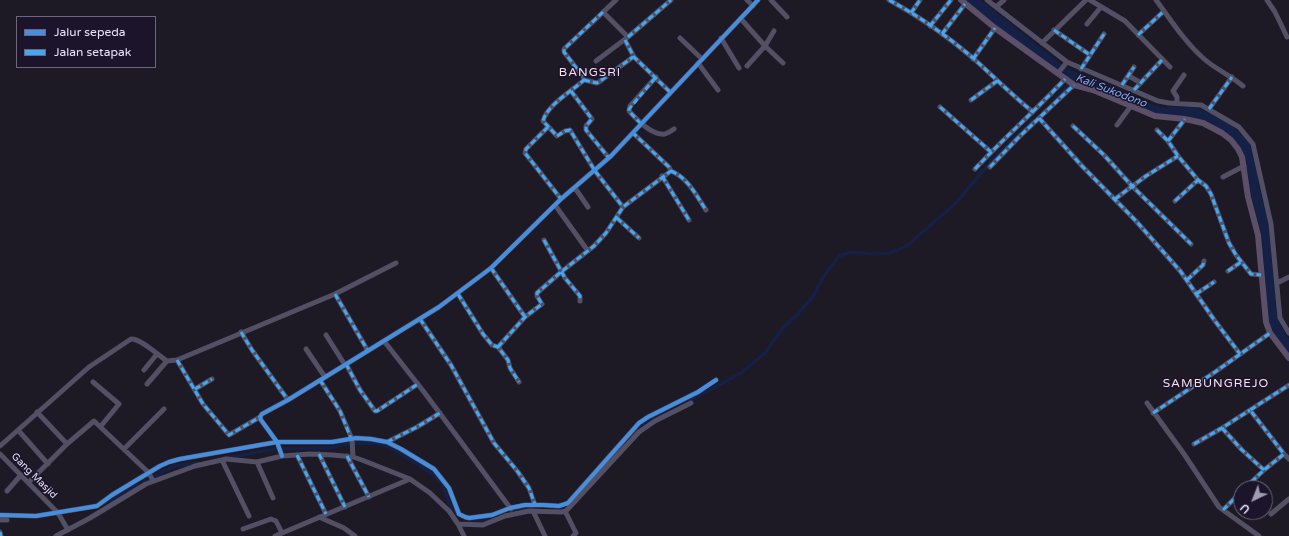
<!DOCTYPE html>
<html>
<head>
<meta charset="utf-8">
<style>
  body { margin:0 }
  #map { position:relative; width:1289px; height:536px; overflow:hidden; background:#1d1925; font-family:"Varela Round",sans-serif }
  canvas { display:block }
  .legend { position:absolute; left:16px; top:16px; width:140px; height:52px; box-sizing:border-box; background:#1b142a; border:1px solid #6d667e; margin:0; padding:5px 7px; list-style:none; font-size:12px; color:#e7e1fc }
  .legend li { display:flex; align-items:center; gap:8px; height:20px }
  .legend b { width:20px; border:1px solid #6d667e }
  .north { position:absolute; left:1233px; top:480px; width:40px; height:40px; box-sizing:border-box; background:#1b142a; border:1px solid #6d667e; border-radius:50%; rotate:223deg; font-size:11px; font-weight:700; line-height:16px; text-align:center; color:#e7e1fc }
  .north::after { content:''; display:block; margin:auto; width:14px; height:18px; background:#a09bb1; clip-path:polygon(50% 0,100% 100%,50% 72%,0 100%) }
</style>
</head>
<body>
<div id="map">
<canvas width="1289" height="536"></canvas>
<ul class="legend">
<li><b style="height:5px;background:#468fdf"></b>Jalur sepeda</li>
<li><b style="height:5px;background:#3fa9f5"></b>Jalan setapak</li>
</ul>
<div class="north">U</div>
</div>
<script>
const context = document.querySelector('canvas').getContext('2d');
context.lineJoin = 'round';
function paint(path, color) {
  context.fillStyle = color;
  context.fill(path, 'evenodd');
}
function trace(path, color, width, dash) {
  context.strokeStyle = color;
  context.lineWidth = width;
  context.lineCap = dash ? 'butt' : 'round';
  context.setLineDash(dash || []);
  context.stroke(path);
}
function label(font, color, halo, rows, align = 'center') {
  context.font = font + ' "Varela Round",sans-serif';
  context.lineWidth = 3;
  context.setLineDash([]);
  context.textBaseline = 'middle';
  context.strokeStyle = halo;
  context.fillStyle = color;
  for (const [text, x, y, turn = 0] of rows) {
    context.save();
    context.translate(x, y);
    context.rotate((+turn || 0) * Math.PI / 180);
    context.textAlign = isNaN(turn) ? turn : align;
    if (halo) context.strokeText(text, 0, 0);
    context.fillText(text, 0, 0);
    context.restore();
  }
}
paint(new Path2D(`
  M964 0H981L1066 68 1122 90 1148 103 1161 107H1194L1203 110 1231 125 1244 137 1250 144 1253 151 1260 190 1267 216 1270 238 1277 317 1279 323 1289 339V355L1273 335 1268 320 1262 237 1252 198 1246 162 1243 152 1221 130 1208 122 1186 116 1151 114 1074 82 1066 77 1065 73 1056 69 970 7Z`), '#152046');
trace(new Path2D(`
  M1054 101 1071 82
  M680 406 741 373 765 353 782 329 798 314 814 295 824 276 839 256 851 252 875 254 890 253 905 247 955 204 992 160 1033 120
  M631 435 654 418 675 409
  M225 458 275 449 329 448 353 443H374L390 447 434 475 442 484 452 511 459 515
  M612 458 623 445
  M105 503 174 466 199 463
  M556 510 565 508 568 505
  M516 511 526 508 532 509
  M470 520H486L495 518`), '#152046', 3.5);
trace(new Path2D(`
  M616 0 564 49V52L584 78V80C572 91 547 105 543 121L557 136 565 131 570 130 595 171 623 207
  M747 0 753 6
  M771 0 787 17
  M889 0C919 16 947 36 973 58 993 76 1012 95 1033 112
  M987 0 1067 62 1158 101 1169 103 1201 105 1239 127 1253 144 1271 224 1280 318 1289 333
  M1090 0 1125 21 1170 67
  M1156 0C1171 20 1184 41 1203 58 1215 69 1230 75 1243 86
  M1267 0 1275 12 1287 37
  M996 7 1004 0
  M603 12 628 37
  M911 13 920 0
  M741 19 765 46 783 63
  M1087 24 1101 7
  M930 26 951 0
  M1054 30 1090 55
  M942 34 965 4
  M1138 35 1164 11
  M680 38 702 59
  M721 38 739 68
  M625 40 634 57 670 92
  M1042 43 1086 0
  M973 59 995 28
  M596 61 628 37 671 0
  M698 63 718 90
  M747 66 765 46 774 31
  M1081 69 1104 34
  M1058 73 1067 62
  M1129 76 1141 83
  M656 77 630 106 629 111C637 120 652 136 665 134 668 133 671 131 674 129
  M584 80 597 83 599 82 633 57
  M1122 85 1134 67
  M1134 90 1162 60
  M571 91 592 119 586 126V130L609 158
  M971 100 997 81
  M1177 103V97L1173 91 1184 75
  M940 107 991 152
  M1209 109 1232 77
  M1039 118 1082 166 1136 221 1181 272 1215 321 1240 354
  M1117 125 1131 106
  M1073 126 1104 155 1132 186 1191 244
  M548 127 526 149 525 153 561 199
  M1157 130 1168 141 1178 156 1198 180 1206 186 1211 194 1229 243 1236 255 1251 274 1261 275
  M1168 141 1185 119
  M990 167 1019 137 1074 85
  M975 169C1004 138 1036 110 1065 79
  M671 171C688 178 696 195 706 210
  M662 176 689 220
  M1223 177 1244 166
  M575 188 588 207
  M1115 199 1146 176 1178 156
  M1175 201 1198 180
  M555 205 588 251
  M617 218 639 238
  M544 240 565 278 580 296V301
  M491 268 525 317
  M1228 271 1241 262
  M1187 280 1203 265 1204 261
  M1277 283 1289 277
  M335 294 368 351
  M458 294 483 334 492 345 498 347 508 360 510 368 519 382
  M1196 294 1214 282
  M420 319 451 365 494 443 518 472 529 488 535 505
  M241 332 252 350 288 400
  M326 335 345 365
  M384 341 424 392 511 509
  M498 347 525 317 542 304 537 296V293L561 272 594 246 606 233 623 207 671 171 669 167 633 133
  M306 349 325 377
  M177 360 203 404 229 435 260 417
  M346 364 360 390 375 411H377L418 384
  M144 370 157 354
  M320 380 340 411 352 439 353 457
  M93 382 119 404 101 426
  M147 384 167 361
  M1289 385 1250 410 1284 454 1289 459
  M195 389 212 379
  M1147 403 1184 454 1219 507 1259 536
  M37 412 67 444
  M1153 413 1215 372 1270 333
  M1222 428 1242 450 1264 470
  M18 430 48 464
  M387 442 417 427 440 413
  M1194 444 1222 428 1250 410
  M0 446 89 367 131 339C140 338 158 355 167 361L177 360 335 294 396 263
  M124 449 164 409
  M0 454 58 513 68 530
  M319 454 345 507
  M297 455 326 514
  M282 456 277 442 261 420 260 417 262 414 288 400 439 307 491 268 561 199 611 156 758 0
  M347 456 369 497
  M222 460 249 516
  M257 462 273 498
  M29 482 67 444 94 421 149 473 153 481
  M1245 488 1264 470 1284 454
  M7 491 21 475
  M1223 510 1241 492
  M533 511 545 536
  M565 511 576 533 573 536
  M1271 514 1289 499
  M0 515 36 516 97 506 112 495 160 466 169 462 180 459 277 442H332L356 438 371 439 387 442 401 449 434 469 449 488 459 514 465 517 469 518 492 515 510 508 525 505H543L559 506 568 503 639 423 648 417 698 392 716 380
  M319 517 344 528 355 536
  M0 520H7
  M458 524 483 525 505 516 529 511 562 512 566 511 639 432 655 421 691 403
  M243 529 271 519 276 521 282 533
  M0 532 1 536
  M56 536 90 518 146 484 195 466 226 459 257 462 282 456 310 454 333 455 353 457 362 460 410 479 430 493 449 511 458 524 464 536
  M275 536 410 479`), '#534f64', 5);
trace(new Path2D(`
  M961 0 995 28 1074 85 1093 90 1155 116 1185 119 1203 123 1222 133 1231 140 1238 149 1242 157 1248 197 1258 235 1266 322 1270 333 1289 358`), '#5c5068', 6);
trace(new Path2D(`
  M889 0C919 16 947 36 973 58 993 76 1012 95 1033 112
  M603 12 564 49V52L584 78V80C572 91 547 105 543 121L557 136 565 131 570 130 595 171 623 207
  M911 13 920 0
  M930 26 951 0
  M1054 30 1090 55
  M942 34 965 4
  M1138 35 1164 11
  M628 37 671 0
  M625 40 634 57 670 92
  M973 59 995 28
  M1081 69 1104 34
  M584 80 597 83 599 82 633 57
  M1122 85 1134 67
  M1134 90 1162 60
  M571 91 592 119 586 126V130L609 158
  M971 100 997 81
  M940 107 991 152
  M1209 109 1232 77
  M1039 118 1082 166 1136 221 1181 272 1215 321 1240 354
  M641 124 629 111V109L656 77
  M1073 126 1104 155 1132 186 1191 244
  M548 127 526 149 525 153 561 199
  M1157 130 1168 141 1178 156 1198 180 1206 186 1211 194 1229 243 1236 255 1251 274 1261 275
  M1168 141 1185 119
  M990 167 1019 137 1074 85
  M975 169C1004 138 1036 110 1065 79
  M671 171C688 178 696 195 706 210
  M662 176 689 220
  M1115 199 1146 176 1178 156
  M1175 201 1198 180
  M617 218 639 238
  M544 240 565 278 580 296V301
  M491 268 525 317
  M1228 271 1241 262
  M1187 280 1203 265 1204 261
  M335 294 368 351
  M458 294 483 334 492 345 498 347 508 360 510 368 519 382
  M1196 294 1214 282
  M420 319 451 365 494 443 518 472 529 488 535 505
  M241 332 252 350 288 400
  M498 347 525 317 542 304 537 296V293L561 272 594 246 606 233 623 207 671 171 669 167 633 133
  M177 360 203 404 229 435 260 417
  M346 364 360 390 375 411H377L418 384
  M320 380 340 411 352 441
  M195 389 212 379
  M1153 413 1215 372 1270 333
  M1222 428 1242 450 1264 470
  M387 442 417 427 440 413
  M1194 444 1222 428 1250 410
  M319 454 345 507
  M297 455 326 514
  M347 456 369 497
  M1245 488 1264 470 1284 454 1250 410 1289 385
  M1223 510 1241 492
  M0 532 1 536`), '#3fa9f5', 3, [6, 3]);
trace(new Path2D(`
  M282 456 277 442 261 420 260 417 262 414 288 400 439 307 491 268 561 199 611 156 758 0
  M0 515 36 516 97 506 112 495 160 466 169 462 180 459 277 442H332L356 438 371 439 387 442 401 449 434 469 449 488 459 514 465 517 469 518 492 515 510 508 525 505H543L559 506 568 503 639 423 648 417 698 392 716 380`), '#468fdf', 4);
label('10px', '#e7e1fc', '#1b142a', [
  ["Gang Masjid",34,476,45]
]);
label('italic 11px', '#7aabf1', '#1b142a', [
  ["Kali Sukodono",1111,91,21]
]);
context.letterSpacing = '1px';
label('12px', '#fce2f0', '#1b142a', [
  ["BANGSRI",590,73],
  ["SAMBUNGREJO",1216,384]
]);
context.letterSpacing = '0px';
</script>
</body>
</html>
